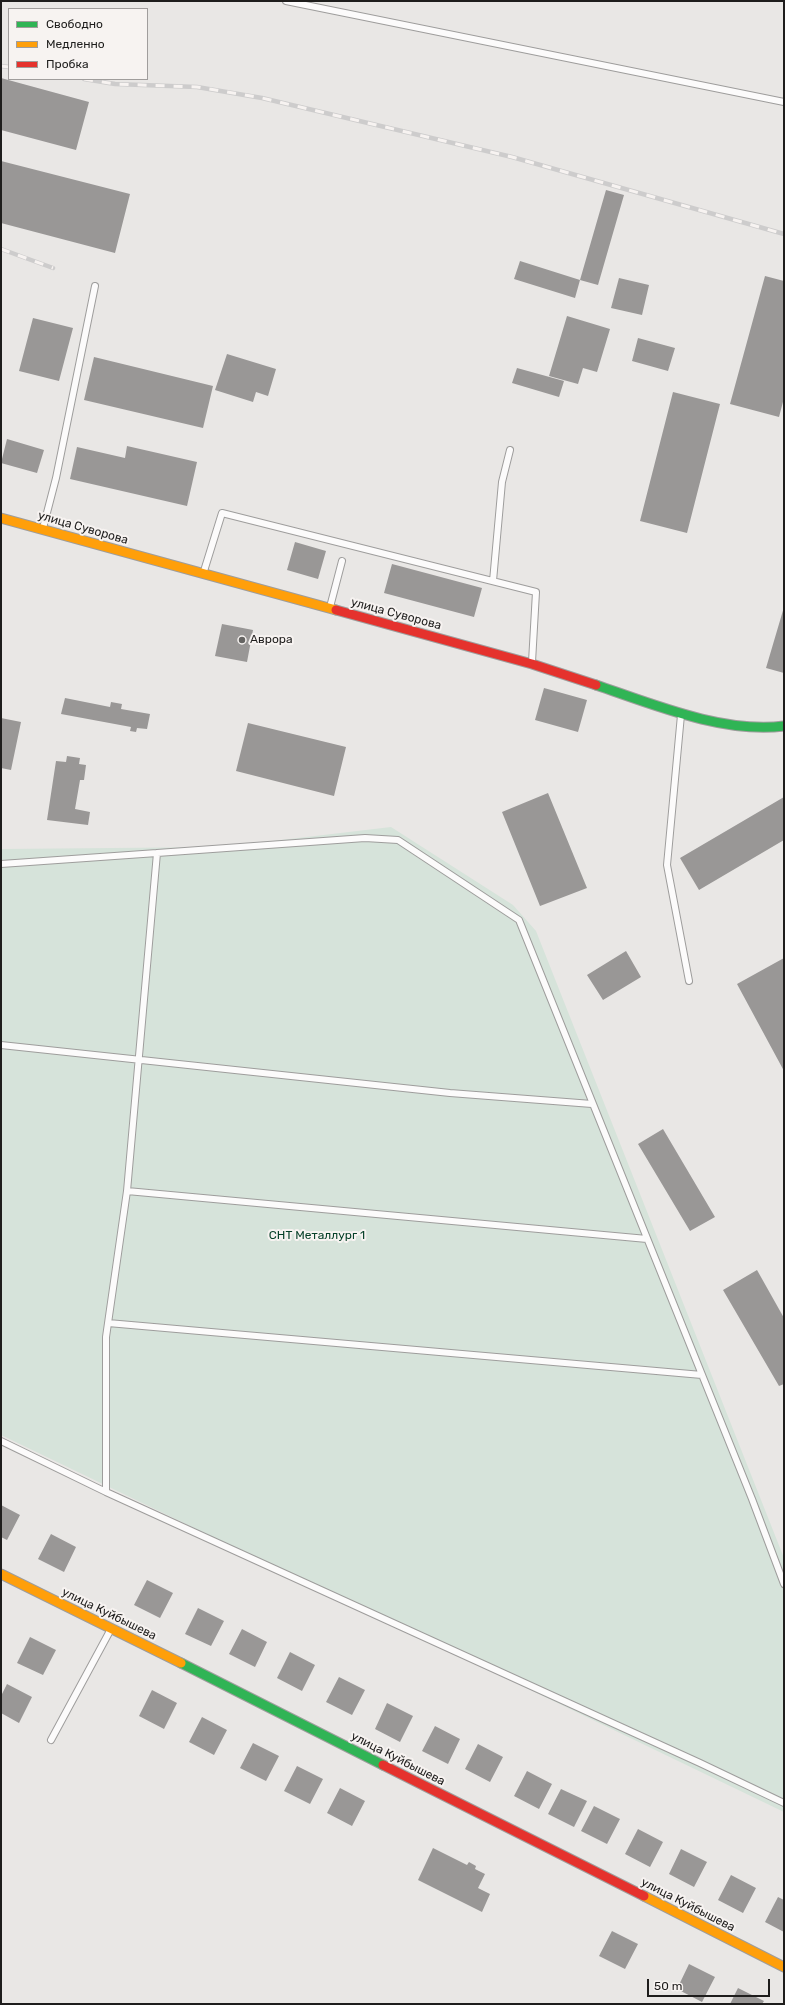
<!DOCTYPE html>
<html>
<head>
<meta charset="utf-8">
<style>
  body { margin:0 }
  #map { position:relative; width:785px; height:2005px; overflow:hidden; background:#e9e7e5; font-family:Rubik,sans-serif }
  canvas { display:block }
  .frame { position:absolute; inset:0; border:2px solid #1e1d1c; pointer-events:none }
  .legend { position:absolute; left:8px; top:8px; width:140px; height:72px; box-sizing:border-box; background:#f7f3f1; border:1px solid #a09d9c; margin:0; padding:5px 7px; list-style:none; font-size:12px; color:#1e1d1c }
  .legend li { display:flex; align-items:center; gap:8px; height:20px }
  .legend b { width:20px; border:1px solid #a09d9c }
  .scale { position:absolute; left:647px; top:1979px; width:123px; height:18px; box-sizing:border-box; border:2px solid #1e1d1c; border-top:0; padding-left:5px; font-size:12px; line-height:14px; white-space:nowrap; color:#1e1d1c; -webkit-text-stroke:3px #f7f3f1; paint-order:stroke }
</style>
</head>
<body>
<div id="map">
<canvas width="785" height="2005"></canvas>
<div class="frame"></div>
<ul class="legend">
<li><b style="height:5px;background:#30b455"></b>Свободно</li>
<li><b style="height:5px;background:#ff9f0a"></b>Медленно</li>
<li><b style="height:5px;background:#e5322d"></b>Пробка</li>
</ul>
<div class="scale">50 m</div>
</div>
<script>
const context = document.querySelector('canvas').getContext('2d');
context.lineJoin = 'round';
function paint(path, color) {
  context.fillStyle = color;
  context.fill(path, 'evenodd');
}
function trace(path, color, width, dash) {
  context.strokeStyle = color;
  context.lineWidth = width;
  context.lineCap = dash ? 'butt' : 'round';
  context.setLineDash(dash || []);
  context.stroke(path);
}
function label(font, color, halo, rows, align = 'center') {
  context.font = font + ' Rubik,sans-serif';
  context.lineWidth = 4;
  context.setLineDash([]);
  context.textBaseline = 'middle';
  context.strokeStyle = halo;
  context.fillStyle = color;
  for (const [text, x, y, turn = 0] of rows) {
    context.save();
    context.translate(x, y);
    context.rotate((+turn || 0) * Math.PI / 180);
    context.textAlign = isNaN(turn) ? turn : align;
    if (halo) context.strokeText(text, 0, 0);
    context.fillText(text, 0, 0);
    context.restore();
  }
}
paint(new Path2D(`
  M391 827 513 905 536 931 784 1558V1812L1 1435V849L222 847Z`), '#d6e3da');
paint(new Path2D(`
  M1 78 89 102 76 150 1 130Z
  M1 161 130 194 115 253 1 223Z
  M606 190 624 195 598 285 580 280 575 298 514 279 520 261 580 280Z
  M765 276 784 281V398L779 417 730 404Z
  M619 278 649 285 642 315 611 308Z
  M567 316 610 329 597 372 583 368 578 384 549 376Z
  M33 318 73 328 59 381 19 371Z
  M638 338 675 348 668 371 632 361Z
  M227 354 276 369 268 396 256 392 253 402 215 390Z
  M94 357 213 386 203 428 84 400Z
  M517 368 564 381 559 397 512 383Z
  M673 392 720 404 687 533 640 521Z
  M7 439 44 450 37 473 1 463Z
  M127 446 197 462 187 506 70 479 77 447 125 458Z
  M295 542 326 551 318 579 287 570Z
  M392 564 482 588 474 617 384 593Z
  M784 607V673L766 668Z
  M222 624 253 630 247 662 215 656Z
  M544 688 587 700 578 732 535 720Z
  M65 698 110 707 111 702 122 704 121 709 150 714 147 729 137 728 136 732 130 731 131 727 61 714Z
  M1 718 21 722 11 770 1 768Z
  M248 723 346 747 334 796 236 771Z
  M67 756 80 758 79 764 86 765 84 780H80L75 809 90 812 88 825 47 820 56 761 66 762Z
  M548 793 587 888 540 906 502 812Z
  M784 797V840L699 890 680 858Z
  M626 951 641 977 603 1000 587 975Z
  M784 958V1071L737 984Z
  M663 1129 715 1217 690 1231 638 1144Z
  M757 1270 784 1318V1384L779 1386 723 1290Z
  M1 1505 20 1515 7 1540 1 1537Z
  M51 1534 76 1547 64 1572 38 1559Z
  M147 1580 173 1593 160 1618 134 1605Z
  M198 1608 224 1621 211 1646 185 1634Z
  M242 1629 267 1642 255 1667 229 1654Z
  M30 1637 56 1650 43 1675 17 1663Z
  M290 1652 315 1665 302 1691 277 1678Z
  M339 1677 365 1690 352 1715 326 1702Z
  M7 1684 32 1697 19 1723 1 1713V1696Z
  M152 1690 177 1703 164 1729 139 1716Z
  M387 1703 413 1716 400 1742 375 1729Z
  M202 1717 227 1730 214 1755 189 1742Z
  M435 1726 460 1739 448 1764 422 1751Z
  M253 1743 279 1756 266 1781 240 1768Z
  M478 1744 503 1757 490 1782 465 1769Z
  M297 1766 323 1779 310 1804 284 1791Z
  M527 1771 552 1784 539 1809 514 1796Z
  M340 1788 365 1801 352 1826 327 1813Z
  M561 1789 587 1801 574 1827 548 1814Z
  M594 1806 620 1819 607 1844 581 1831Z
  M638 1829 663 1842 650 1867 625 1854Z
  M433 1848 467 1865 469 1862 476 1866 475 1869 485 1874 478 1888 490 1894 482 1912 418 1880Z
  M681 1849 707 1862 694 1887 669 1874Z
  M731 1875 756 1888 743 1913 718 1900Z
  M778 1897 784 1900V1932L765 1922Z
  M612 1931 638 1944 625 1969 599 1956Z
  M689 1964 715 1977 702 2002 677 1989Z
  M738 1988 764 2001 762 2004H730Z`), '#999796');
const lane = new Path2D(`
  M286 1 784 102
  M43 528 56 478 95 286
  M204 571 222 513 536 592 532 662
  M493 581 502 482 510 450
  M330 607 342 561
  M681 715 667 865 689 981
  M157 853 365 838 398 840 519 920 752 1499 784 1584
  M1 864 157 853 127 1191 106 1337V1492L1 1441
  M1 1045 450 1093 592 1104
  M127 1191 647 1239
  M108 1323 702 1375
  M106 1492 700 1763 784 1803
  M51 1740 111 1629`);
const fast = new Path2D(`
  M596 685C652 704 724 734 784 726
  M181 1663 383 1765`);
const slow = new Path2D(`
  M1 518 336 610
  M1 1574 181 1663
  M644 1896 784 1967`);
const jam = new Path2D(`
  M336 610 532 664 596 685
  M383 1765 644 1896`);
trace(lane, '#9e9d9c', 8);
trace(fast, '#9e9d9c', 11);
trace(slow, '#9e9d9c', 11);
trace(jam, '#9e9d9c', 11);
trace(lane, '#fcfbfb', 6);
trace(fast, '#30b455', 9);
trace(slow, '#ff9f0a', 9);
trace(jam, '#e5322d', 9);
const rail = new Path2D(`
  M1 66 9 67
  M84 79 115 84 197 87 262 98 512 157 784 234
  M1 249 53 268`);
trace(rail, '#cdcccc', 4.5);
trace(rail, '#f7f3f1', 3, [9]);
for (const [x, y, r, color] of [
  [242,640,4,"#656462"]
]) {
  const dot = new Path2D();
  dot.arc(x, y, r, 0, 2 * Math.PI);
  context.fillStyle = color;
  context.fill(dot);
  trace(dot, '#f7f3f1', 1.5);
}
label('12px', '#1e1d1c', '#f7f3f1', [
  ["улица Суворова",83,528,16],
  ["улица Суворова",396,614,15],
  ["улица Куйбышева",109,1614,26],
  ["улица Куйбышева",398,1759,27],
  ["улица Куйбышева",688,1905,27]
]);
label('12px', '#1e1d1c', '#f7f3f1', [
  ["Аврора",250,640]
], 'left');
label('12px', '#064028', '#f7f3f1', [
  ["СНТ Металлург 1",317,1236]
]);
</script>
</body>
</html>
